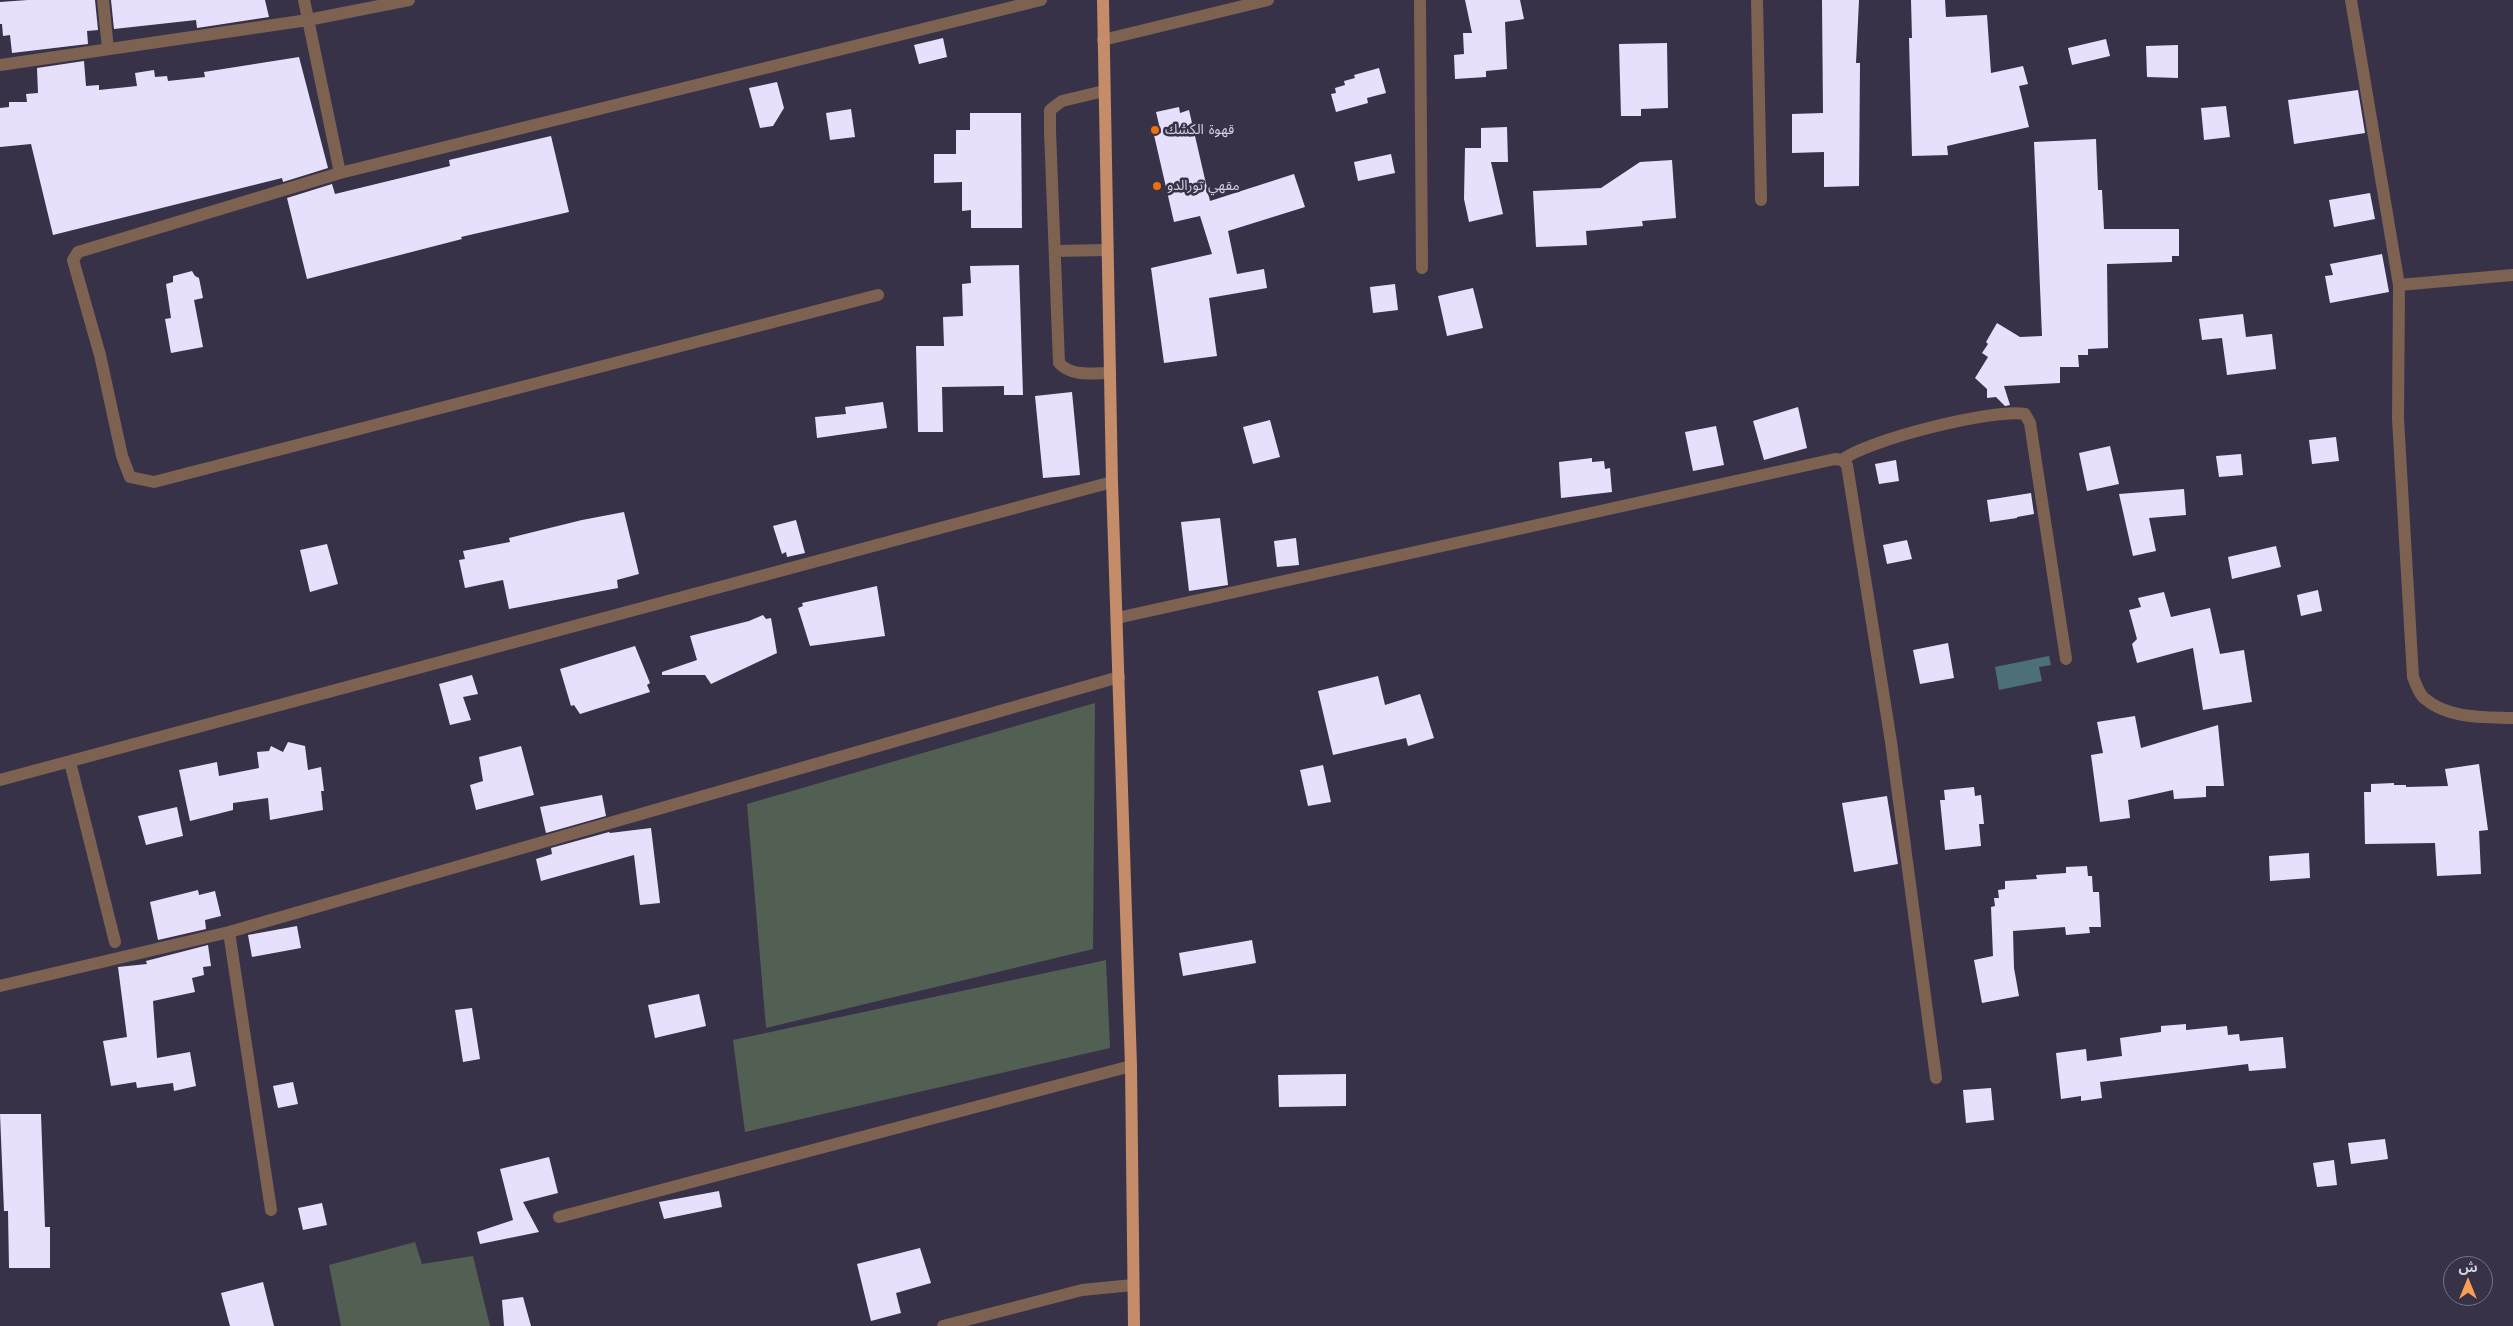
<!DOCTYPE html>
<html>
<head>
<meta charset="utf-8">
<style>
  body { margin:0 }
  #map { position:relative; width:2513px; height:1326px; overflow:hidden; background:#383248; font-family:"Work Sans","Noto Sans Arabic",sans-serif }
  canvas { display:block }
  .north { position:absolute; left:2443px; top:1256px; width:50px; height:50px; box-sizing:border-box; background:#383248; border:1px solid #767184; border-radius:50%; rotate:0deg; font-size:14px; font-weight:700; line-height:20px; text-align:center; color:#d2cfdd }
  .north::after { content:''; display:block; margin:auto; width:18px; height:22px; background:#fb9e51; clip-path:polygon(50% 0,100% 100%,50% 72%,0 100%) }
</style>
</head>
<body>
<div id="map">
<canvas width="2513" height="1326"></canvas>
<div class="north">ش</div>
</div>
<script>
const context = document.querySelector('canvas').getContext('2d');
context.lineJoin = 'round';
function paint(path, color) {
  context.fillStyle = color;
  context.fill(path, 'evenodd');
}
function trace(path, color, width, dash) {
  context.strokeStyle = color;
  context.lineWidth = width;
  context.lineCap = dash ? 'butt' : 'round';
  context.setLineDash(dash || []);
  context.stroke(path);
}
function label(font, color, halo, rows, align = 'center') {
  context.font = font + ' "Work Sans","Noto Sans Arabic",sans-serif';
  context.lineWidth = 5;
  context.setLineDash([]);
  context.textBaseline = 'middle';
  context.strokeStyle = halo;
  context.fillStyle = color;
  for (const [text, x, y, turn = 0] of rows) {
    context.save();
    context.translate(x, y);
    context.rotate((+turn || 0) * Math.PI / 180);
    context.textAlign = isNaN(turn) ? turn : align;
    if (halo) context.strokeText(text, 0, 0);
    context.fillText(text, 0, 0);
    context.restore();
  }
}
paint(new Path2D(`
  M1095 703 1093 949 766 1028 747 804Z
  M1106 960 1110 1048 745 1132 733 1040Z
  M415 1242 422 1264 473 1256 490 1326H341L329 1265Z`), '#525f53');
paint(new Path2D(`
  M2049 656 2051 665 2039 667 2042 681 1999 690 1995 667Z`), '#4d7076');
paint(new Path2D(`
  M28 0H95L98 30 87 31 88 44 12 53 10 35 3 36 2 24H0V2Z
  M111 0H265L269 17 197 28 196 20 114 29Z
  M1465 0H1520L1524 19 1505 22 1507 69 1486 71V77L1455 79 1454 55 1464 54 1463 33H1472Z
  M1822 0H1859L1856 63H1860L1859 186 1824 187V152L1792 153V114L1823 113Z
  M1911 0H1945L1946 17 1987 15 1991 73 2023 66 2028 84 2019 86 2029 127 1947 146 1948 155 1912 156 1909 38H1912Z
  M943 38 947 57 919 64 914 45Z
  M2106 39 2110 56 2072 65 2068 48Z
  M1667 43 1668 108 1641 109V116H1621L1619 44Z
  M2178 45V78L2147 77 2146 46Z
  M299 57 328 168 283 182 282 178 53 235 31 144 0 147V108L9 107V102H27L26 94 38 93 37 68 84 61 86 86 99 85V90L137 86 135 73 154 70 155 77 167 76 168 81 205 77 204 72Z
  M1379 68 1386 93 1367 98 1368 103 1336 112 1331 94 1336 93 1335 88 1345 85 1344 81 1355 78 1354 75Z
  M777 82 784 108 773 126 760 128 749 88Z
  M2358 90 2365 133 2294 144 2288 100Z
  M2226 106 2230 137 2204 140 2201 108Z
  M1179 107 1180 113 1189 110 1210 201 1294 174 1305 207 1228 231 1237 274 1264 269 1267 288 1209 298 1217 356 1164 363 1151 268 1212 254 1200 216 1174 222 1154 135 1161 133 1156 112Z
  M851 109 855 137 830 140 826 113Z
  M970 113H1021L1022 228H971V210L962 211V182L934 183V154H956V130H970Z
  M1507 127 1508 162H1491L1503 214 1469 222 1464 199 1465 148H1481V128Z
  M551 136 569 212 461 237 462 239 307 279 287 198 332 184 335 194 450 166 449 160Z
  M2096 139 2098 190H2102L2104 229H2179V256H2172V262L2107 264 2108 348 2088 349V355H2078L2079 367H2060V383L2004 386 2010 405 2005 406 1996 397 1987 398V389L1975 378 1988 357 1982 353 1988 344 1986 342 1997 323 2020 337 2042 336 2034 142Z
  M1391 154 1395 173 1358 181 1354 162Z
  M1672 160 1676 218 1642 221 1643 226 1586 231 1587 245 1536 247 1533 191 1601 188 1640 162Z
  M2370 193 2375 219 2334 227 2329 200Z
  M2382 254 2389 292 2330 303 2325 276 2333 275 2330 264Z
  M1019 265 1023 395H1004V386L942 387 943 432H918L916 346H944L943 317 963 316 962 284 971 283 970 266Z
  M192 271 195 276 199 278 203 298 194 300 203 347 171 353 165 319 171 318 166 284 173 282V276Z
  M1395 284 1398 310 1373 313 1370 287Z
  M1473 288 1483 328 1447 336 1438 296Z
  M2243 314 2246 337 2272 334 2276 369 2227 375 2222 338 2202 340 2199 319Z
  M1072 392 1080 475 1043 478 1035 396Z
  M883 402 887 428 817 438 815 417 846 414 845 407Z
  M1798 407 1807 448 1764 460 1753 421Z
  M1270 420 1280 457 1253 464 1243 427Z
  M1716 426 1724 465 1693 471 1685 432Z
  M2336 437 2339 461 2312 464 2309 440Z
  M2110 446 2119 484 2087 491 2079 453Z
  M2241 454 2243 475 2219 477 2216 456Z
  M1592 458V462L1604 461 1605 469 1610 468 1612 492 1561 498 1559 462Z
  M1896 460 1899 481 1879 484 1875 464Z
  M2184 489 2186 515 2149 518 2156 551 2133 556 2119 494Z
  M2031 493 2034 514 2017 517V518L1990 522 1987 500Z
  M624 512 639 574 617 580 618 588 509 609 503 580 465 588 459 560 465 559 463 551 510 542 509 538 582 520Z
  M1220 518 1228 585 1189 591 1181 522Z
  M796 520 805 553 787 557 786 552 782 554 773 526Z
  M1296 538 1299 565 1277 567 1274 541Z
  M1907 540 1912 559 1887 564 1883 545Z
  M327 544 338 584 310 592 300 550Z
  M2276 546 2281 567 2232 579 2228 557Z
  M877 586 885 636 810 646 798 608 803 606 802 603Z
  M2318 590 2322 611 2301 616 2297 595Z
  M2164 592 2171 617 2210 608 2220 654 2244 650 2252 702 2203 710 2193 648 2137 663 2132 644 2137 639 2129 610 2141 607 2138 598Z
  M763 615 766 619 771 618 777 653 711 684 705 675H662V672L697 660 690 636 749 621Z
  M1948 643 1954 678 1920 684 1913 650Z
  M635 646 650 683 647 685 650 692 580 714 574 705 571 706 560 669Z
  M472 675 478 694 463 697 471 720 450 725 439 684Z
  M1378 676 1385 705 1420 694 1434 738 1408 746 1406 738 1333 755 1318 691Z
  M2135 716 2141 748 2218 725 2224 786H2206V797L2174 799 2173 790 2128 800 2130 818 2100 822 2091 755 2103 753 2097 722Z
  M288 742 305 746 308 770 321 767 324 791H321L323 810 270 820 268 798 233 803V810L190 821 179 770 217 762 219 776 259 768 257 752 269 751 271 746 283 752Z
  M521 746 534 795 476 810 470 785 483 781 479 757Z
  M2479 764 2488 830 2479 831 2481 874 2437 876 2435 843 2365 844 2364 792H2371V784L2394 783V785H2406V787L2448 786 2445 769Z
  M1323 765 1331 802 1308 806 1300 770Z
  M1974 787 1975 796 1981 795 1984 824H1979L1981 846 1945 850 1940 800H1945L1944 790Z
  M602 795 606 816 546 833 540 807Z
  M1887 796 1898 864 1854 872 1842 803Z
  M177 807 183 836 146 845 138 816Z
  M651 828 660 903 640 905 634 855 541 881 536 859 552 854 551 848 609 832 610 833Z
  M2309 853 2310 878 2270 881 2269 856Z
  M2087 866 2088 876H2092L2093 892H2099L2101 927H2089L2090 933 2066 935 2065 927 2013 931 2014 968 2019 996 1982 1003 1974 960 1993 956 1991 907 1995 906 1994 898H1999L1998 890 2005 889V881L2037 879 2036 875 2066 873V867Z
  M198 890 199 895 215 891 221 916 205 920 206 929 158 940 150 902Z
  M297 926 301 948 252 957 248 935Z
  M1252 940 1256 963 1183 976 1179 953Z
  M208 945 211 966 203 967 204 975 192 978 195 992 153 1001 157 1058 190 1052 196 1086 174 1091 173 1083 137 1088 136 1082 111 1086 103 1041 127 1037 118 967 147 964 146 961Z
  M699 994 706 1026 655 1038 648 1005Z
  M472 1008 480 1059 463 1062 455 1010Z
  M2186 1024V1030L2227 1026 2228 1035 2239 1034 2240 1041 2283 1037 2286 1068 2249 1071 2248 1064 2100 1082 2102 1098 2081 1101V1096L2061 1099 2056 1053 2086 1049 2087 1061 2122 1056 2120 1038 2161 1032V1026Z
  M1346 1074V1106L1279 1107 1278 1075Z
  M293 1082 298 1104 278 1108 273 1086Z
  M1991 1088 1994 1120 1966 1123 1963 1090Z
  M0 1114H41L45 1227H50V1268H9L8 1211H4Z
  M2385 1139 2388 1159 2351 1164 2348 1143Z
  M549 1157 558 1193 523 1202 539 1232 480 1244 477 1232 513 1220 500 1169Z
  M2334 1160 2337 1185 2317 1187 2313 1163Z
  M719 1191 722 1207 664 1219 659 1202Z
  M322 1203 327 1225 303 1230 298 1208Z
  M920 1248 931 1283 896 1293 901 1313 871 1321 857 1264Z
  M263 1282 274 1326H230L221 1293Z
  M523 1297 531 1326H504L502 1300Z`), '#e7e0fd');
trace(new Path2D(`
  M103 0 108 49
  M304 0 340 173
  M1420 0 1422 268
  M1757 0 1761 200
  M2351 0 2399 285 2398 419 2413 677C2416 684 2419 694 2424 698 2448 719 2483 717 2513 718
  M1103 40 1268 0
  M0 65 308 20 409 0
  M1104 91 1062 101 1050 110V131L1059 363C1072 377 1092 373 1110 373
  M1055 251 1107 250
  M2399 285 2513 275
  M878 295 154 482 130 477 122 456 100 355 73 260 78 252 340 173 1041 0
  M1842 460C1867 440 1994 408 2025 414L2030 423 2066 659
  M1117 618 1835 459 1842 460 1847 465 1891 742 1936 1078
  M70 762 115 942
  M0 780 1112 482
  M229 932 271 1210
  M0 986 229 932 1119 677
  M559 1217 1131 1066
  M943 1326 1082 1290 1133 1285`), '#7e6251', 12);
trace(new Path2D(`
  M1103 0 1112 482 1131 1066 1134 1326`), '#c48c68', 12);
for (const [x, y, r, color] of [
  [1155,130,5,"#e8710a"],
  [1157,186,5,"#e8710a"]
]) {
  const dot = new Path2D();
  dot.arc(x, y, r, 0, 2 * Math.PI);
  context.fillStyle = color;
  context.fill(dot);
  trace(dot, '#383248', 2);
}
label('14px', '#d2cfdd', '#383248', [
  ["قهوة الكشك",1165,130],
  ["مقهي تورالدو",1167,186]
], 'left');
</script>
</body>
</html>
